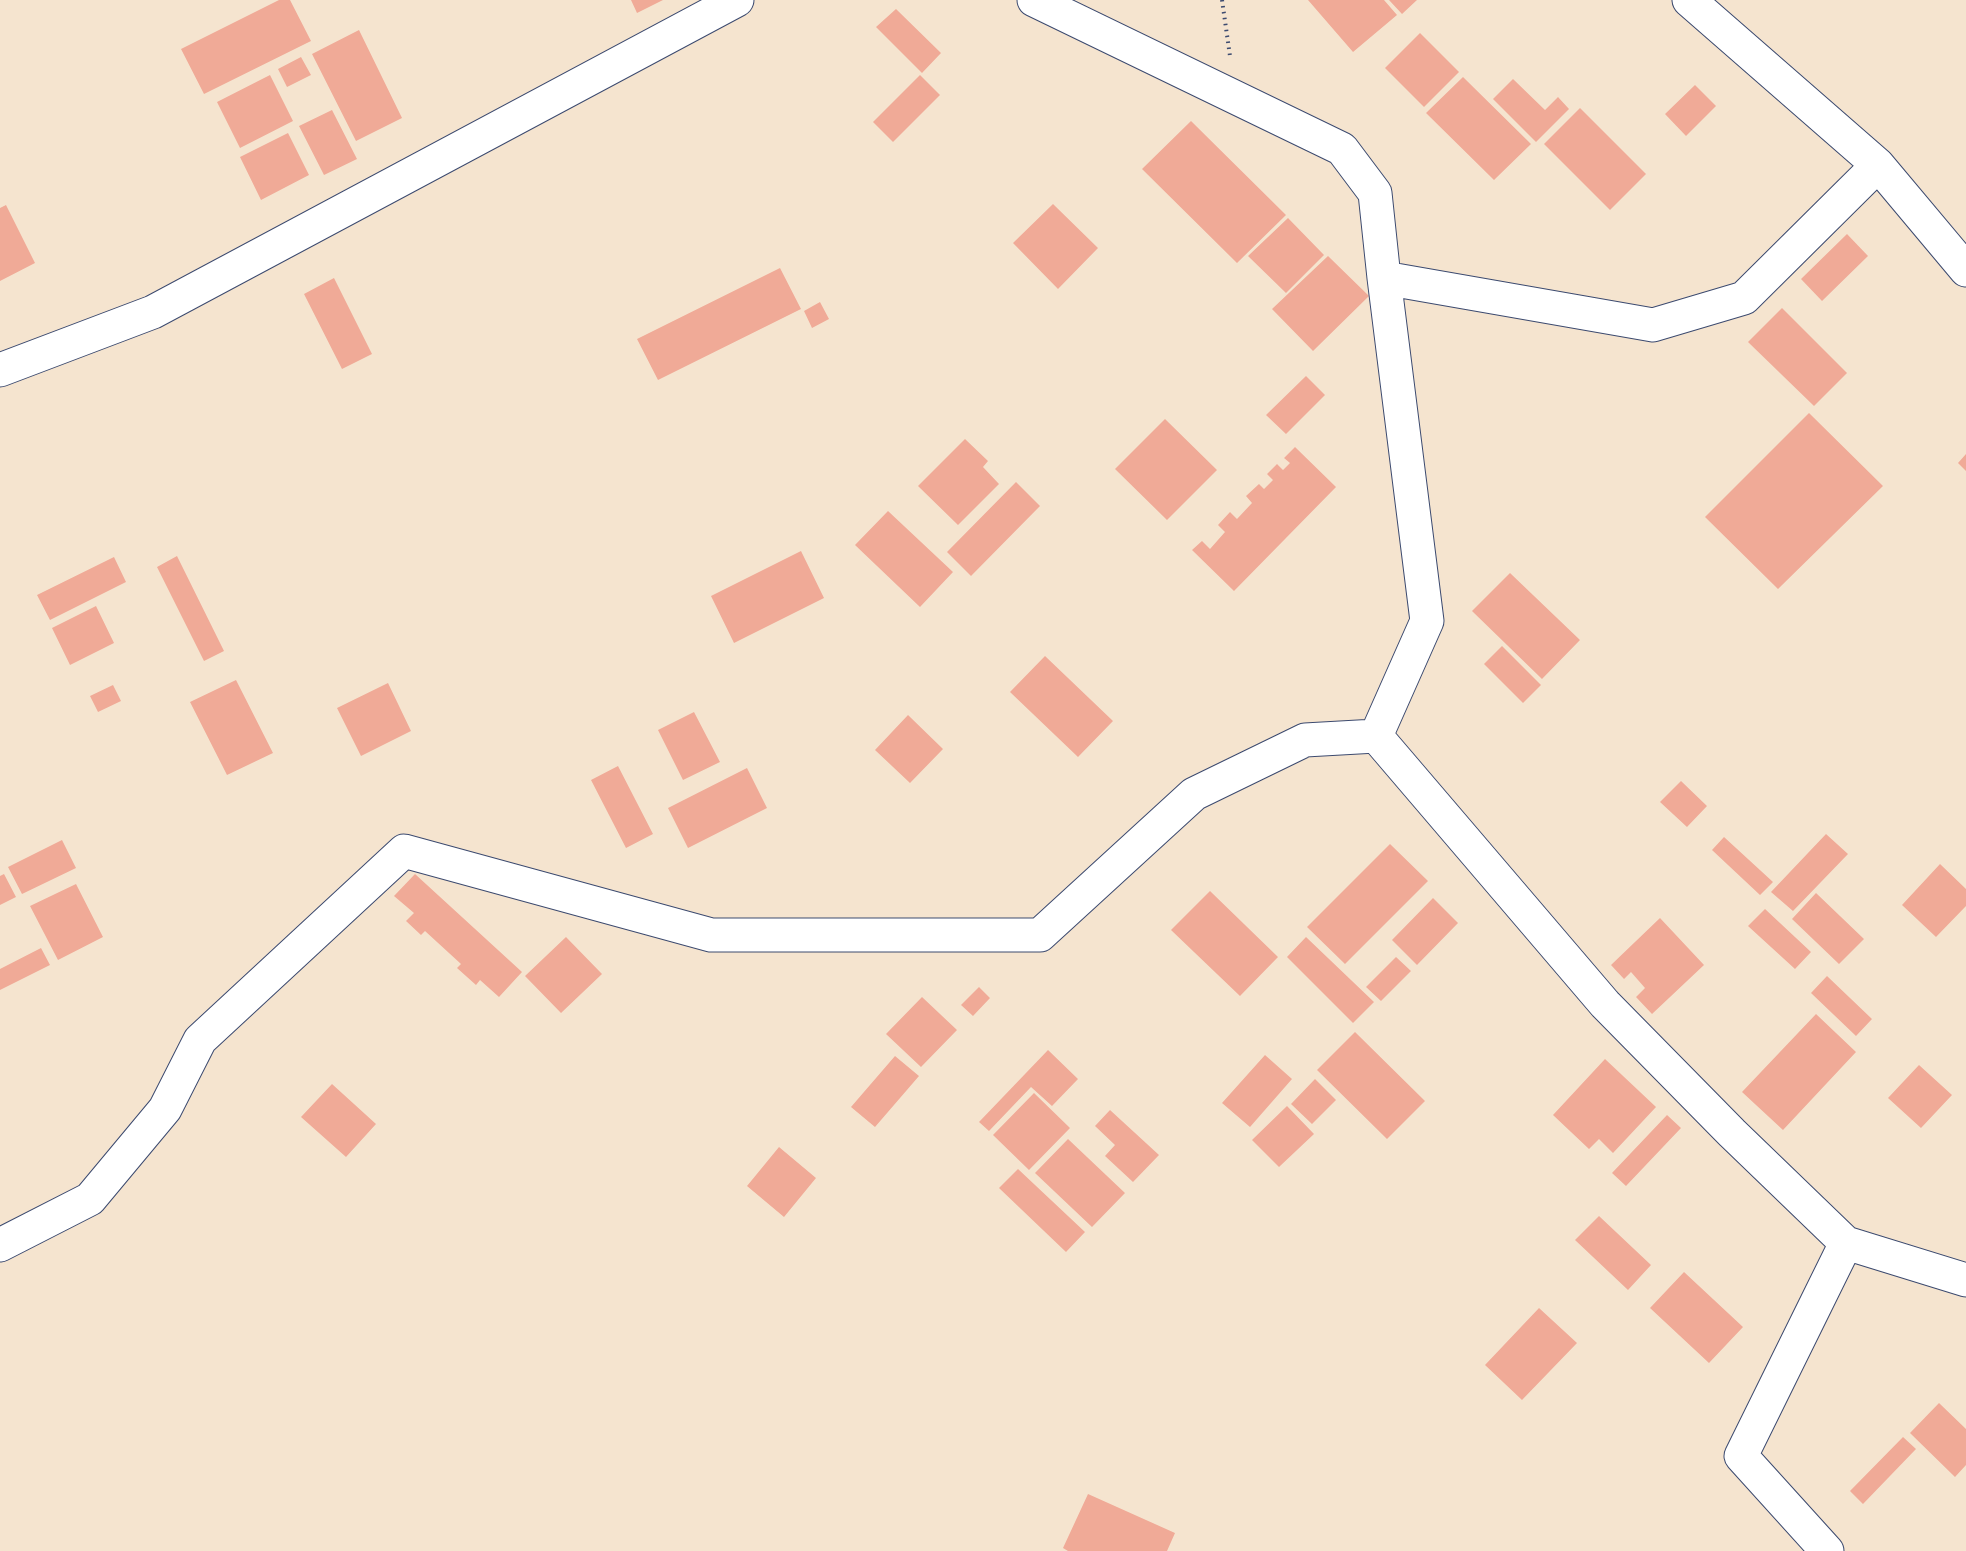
<!DOCTYPE html>
<html>
<head>
<meta charset="utf-8">
<style>
  body { margin:0 }
  canvas { display:block; background:#f5e4cf }
</style>
</head>
<body>
<canvas width="1966" height="1551"></canvas>
<script>
const context = document.querySelector('canvas').getContext('2d');
context.lineJoin = 'round';
function paint(path, color) {
  context.fillStyle = color;
  context.fill(path, 'evenodd');
}
function trace(path, color, width, dash) {
  context.strokeStyle = color;
  context.lineWidth = width;
  context.lineCap = dash ? 'butt' : 'round';
  context.setLineDash(dash || []);
  context.stroke(path);
}
paint(new Path2D(`
  M279 0H290L311 41 204 94 181 49Z
  M631 0H663L637 13Z
  M1308 0H1384L1397 15 1353 52Z
  M1389 0H1417L1402 14Z
  M896 9 941 53 922 73 876 27Z
  M359 30 402 118 356 141 312 54Z
  M1420 33 1459 72 1424 107 1385 68Z
  M301 57 311 75 287 87 278 69Z
  M270 75 293 121 240 148 217 102Z
  M920 75 940 95 893 142 873 122Z
  M1463 77 1531 144 1494 180 1426 113Z
  M1513 79 1545 110 1558 97 1569 109 1536 142 1493 99Z
  M1695 85 1716 106 1686 136 1665 114Z
  M1580 108 1646 174 1610 210 1544 144Z
  M332 110 357 159 324 175 299 126Z
  M1191 121 1286 215 1237 263 1142 169Z
  M288 133 309 175 261 200 240 157Z
  M1053 204 1098 248 1058 289 1013 243Z
  M6 205 35 263 0 281V208Z
  M1288 218 1324 255 1286 293 1248 256Z
  M1847 234 1868 256 1822 301 1801 279Z
  M1328 256 1369 296 1313 351 1272 309Z
  M780 268 801 309 658 380 637 339Z
  M334 278 372 354 342 369 304 294Z
  M820 302 829 319 812 328 804 311Z
  M1782 308 1847 373 1814 406 1748 342Z
  M1306 376 1325 395 1286 434 1266 415Z
  M1809 413 1883 486 1778 589 1705 517Z
  M1165 419 1217 470 1167 520 1115 469Z
  M965 439 988 461 983 467 999 484 958 525 918 486Z
  M1295 447 1336 487 1234 591 1192 550 1202 541 1210 549 1225 532 1218 525 1230 512 1237 519 1252 503 1246 496 1259 484 1264 489 1273 480 1267 474 1277 464 1283 470 1290 463 1284 458Z
  M1966 454V471L1958 463Z
  M1016 482 1040 506 971 576 947 552Z
  M888 511 953 572 920 607 855 545Z
  M801 551 824 598 734 643 711 596Z
  M177 556 224 651 204 661 157 567Z
  M114 557 126 582 50 620 37 595Z
  M1510 573 1580 640 1542 679 1472 611Z
  M96 606 114 643 70 665 52 628Z
  M1502 646 1541 685 1523 703 1484 664Z
  M1045 656 1113 721 1078 757 1010 692Z
  M236 680 273 753 227 775 190 702Z
  M388 683 411 731 361 756 337 708Z
  M113 685 121 701 98 712 90 696Z
  M694 712 720 762 683 780 658 730Z
  M908 715 943 749 910 783 875 750Z
  M618 766 653 834 626 848 591 780Z
  M747 768 767 808 688 848 668 808Z
  M1681 781 1707 806 1687 827 1660 802Z
  M1826 834 1848 854 1793 911 1771 892Z
  M1724 837 1773 882 1760 895 1712 850Z
  M62 840 76 868 22 894 8 867Z
  M1390 844 1428 881 1345 964 1307 927Z
  M1940 864 1966 889V906L1936 937 1902 905Z
  M4 874 16 897 0 905V876Z
  M415 874 522 972 499 997 480 980 476 985 457 968 461 964 425 931 421 935 406 921 414 913 394 896Z
  M76 884 103 937 58 960 30 906Z
  M1210 891 1278 957 1240 996 1171 930Z
  M1816 893 1864 939 1839 964 1792 919Z
  M1433 898 1458 923 1417 965 1392 940Z
  M1765 909 1811 952 1795 969 1748 926Z
  M1660 918 1704 965 1652 1014 1636 997 1645 988 1631 972 1624 979 1611 965Z
  M566 937 602 974 561 1013 525 976Z
  M1306 937 1374 1002 1353 1023 1287 957Z
  M41 948 50 965 0 990V969Z
  M1396 957 1411 971 1381 1001 1366 987Z
  M1827 976 1872 1019 1856 1036 1811 993Z
  M979 987 990 998 973 1016 961 1005Z
  M922 997 957 1030 921 1067 886 1034Z
  M1816 1014 1856 1052 1783 1130 1742 1092Z
  M1355 1032 1425 1101 1387 1139 1317 1070Z
  M1048 1050 1078 1079 1052 1106 1031 1087 989 1131 979 1122Z
  M1265 1055 1292 1079 1250 1127 1222 1103Z
  M895 1056 919 1076 875 1127 851 1107Z
  M1605 1059 1656 1107 1613 1153 1599 1139 1589 1149 1553 1115Z
  M1919 1065 1952 1095 1921 1128 1888 1098Z
  M1315 1079 1336 1100 1312 1124 1291 1104Z
  M332 1084 376 1124 346 1157 301 1117Z
  M1034 1093 1070 1128 1029 1170 993 1135Z
  M1287 1106 1314 1134 1279 1167 1252 1140Z
  M1110 1110 1159 1155 1133 1182 1105 1156 1115 1145 1095 1126Z
  M1667 1115 1681 1128 1626 1186 1612 1173Z
  M1068 1139 1125 1193 1092 1227 1035 1173Z
  M779 1147 816 1178 784 1217 747 1186Z
  M1018 1169 1085 1232 1066 1252 999 1188Z
  M1599 1216 1651 1265 1628 1290 1575 1240Z
  M1684 1272 1743 1327 1709 1363 1650 1308Z
  M1539 1308 1577 1343 1522 1400 1485 1365Z
  M1939 1403 1966 1429V1465L1955 1477 1910 1433Z
  M1903 1437 1916 1449 1863 1504 1850 1491Z
  M1088 1494 1175 1533 1167 1551H1068L1063 1548Z`), '#f0aa97');
const minor = new Path2D(`
  M1034 0 1342 149 1375 193 1384 278 1427 621 1376 736
  M1689 0 1878 165 1966 270
  M1384 278 1653 325 1744 298 1878 165
  M0 370 153 312 737 0
  M1376 736 1605 1004 1732 1133 1846 1243 1966 1280
  M0 1245 90 1199 165 1109 200 1040 404 851 711 935H1040L1194 794 1305 740 1376 736
  M1827 1551 1741 1456 1846 1243`);
trace(minor, '#3c4a6f', 35);
trace(new Path2D(`
  M1222 0 1230 56`), '#3c4a6f', 4, [1.5, 4.5]);
trace(minor, '#fff', 33);
</script>
</body>
</html>
